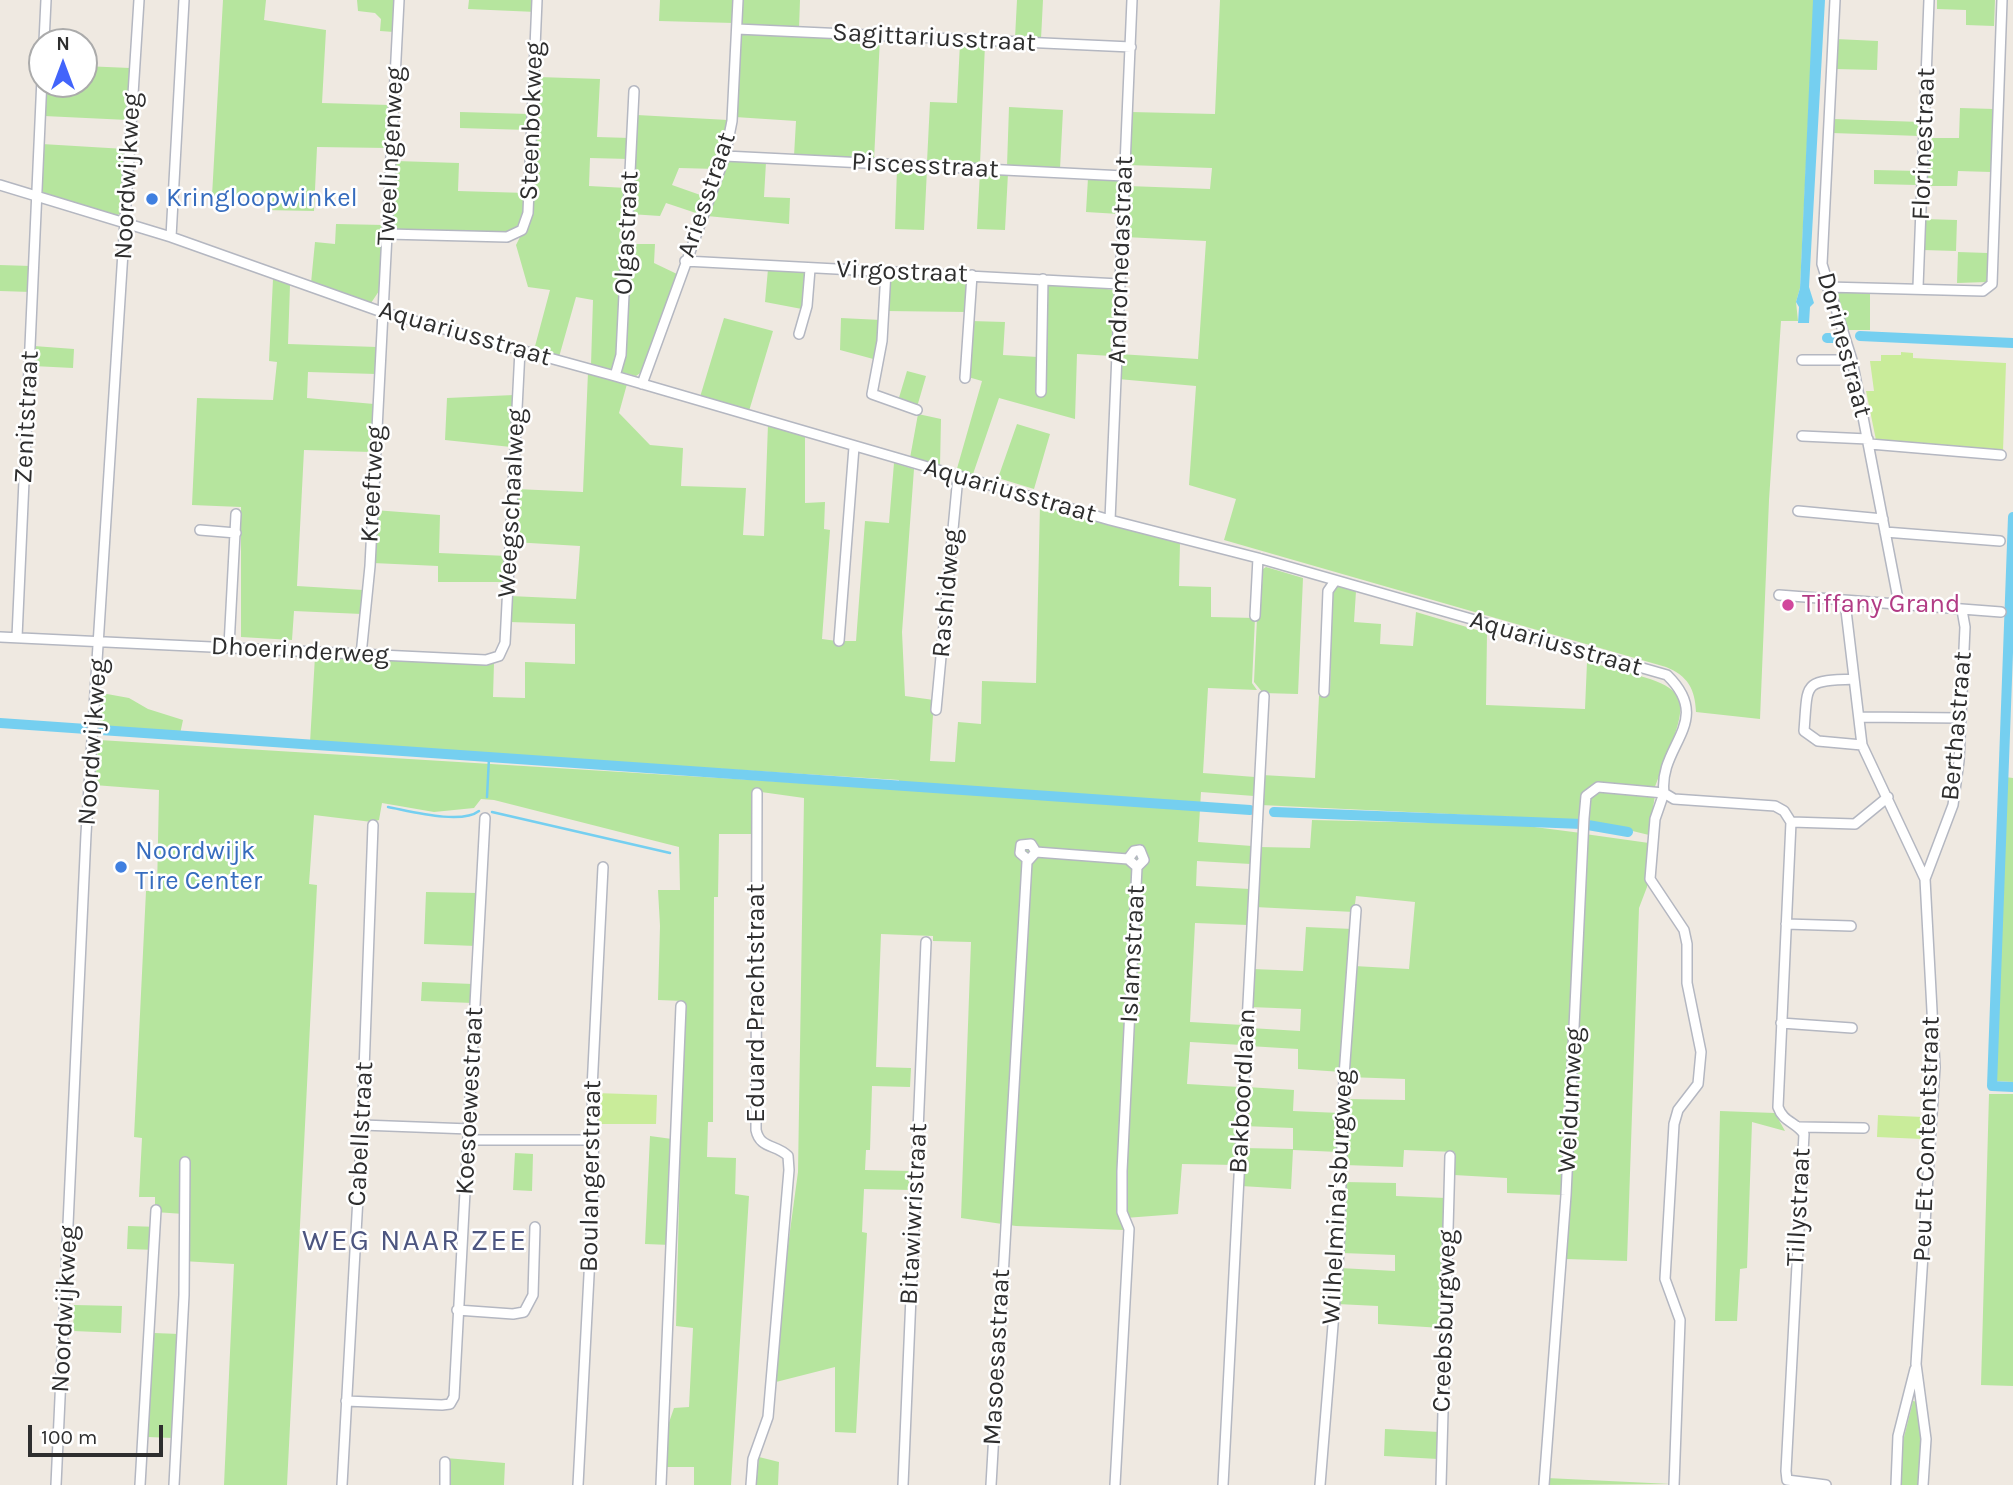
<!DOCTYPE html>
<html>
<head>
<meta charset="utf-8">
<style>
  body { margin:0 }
  #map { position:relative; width:2013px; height:1485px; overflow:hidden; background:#efe9e1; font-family:Karla,sans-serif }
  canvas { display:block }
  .north { position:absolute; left:28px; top:28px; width:70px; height:70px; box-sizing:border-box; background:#fff; border:2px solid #ababab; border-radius:50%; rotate:0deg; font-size:19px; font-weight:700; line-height:28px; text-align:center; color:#2e2e2e }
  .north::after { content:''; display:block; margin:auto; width:24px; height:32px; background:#4264fb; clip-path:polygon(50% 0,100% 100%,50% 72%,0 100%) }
  .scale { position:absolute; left:28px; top:1425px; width:135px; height:32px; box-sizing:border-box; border:4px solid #2e2e2e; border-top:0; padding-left:9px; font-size:21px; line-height:24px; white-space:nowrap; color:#2e2e2e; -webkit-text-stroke:5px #fff; paint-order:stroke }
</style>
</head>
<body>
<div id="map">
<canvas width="2013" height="1485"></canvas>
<div class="north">N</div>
<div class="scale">100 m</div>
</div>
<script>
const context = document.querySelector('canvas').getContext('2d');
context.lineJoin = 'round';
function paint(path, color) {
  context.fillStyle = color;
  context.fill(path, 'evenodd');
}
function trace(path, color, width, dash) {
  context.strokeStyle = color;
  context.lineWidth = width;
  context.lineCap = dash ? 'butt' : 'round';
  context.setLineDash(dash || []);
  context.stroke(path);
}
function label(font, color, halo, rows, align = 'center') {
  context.font = font + ' Karla,sans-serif';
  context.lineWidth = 5;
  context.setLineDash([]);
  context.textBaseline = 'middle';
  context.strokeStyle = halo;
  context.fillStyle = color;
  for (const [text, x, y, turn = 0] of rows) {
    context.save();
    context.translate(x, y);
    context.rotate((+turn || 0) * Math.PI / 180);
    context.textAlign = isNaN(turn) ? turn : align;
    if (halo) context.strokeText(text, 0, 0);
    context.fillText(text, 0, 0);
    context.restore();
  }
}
paint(new Path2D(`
  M223 0H266L264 20 326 30 322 103 389 105 388 148 317 147 314 211 265 210V198L212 196Z
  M357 0H396L394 32 380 31 381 19 375 13 358 11Z
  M469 0H537L536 12 468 9Z
  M660 0H735L734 23 659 21Z
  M741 0H800L799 29 742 24Z
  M1017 0H1043L1041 39 1015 38Z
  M1220 0H1814L1800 288 1796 302 1798 321H1781L1769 500 1760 719 1696 712C1695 689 1688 676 1666 667L1224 540 1236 499 1189 485 1196 386 1118 379 1119 354 1198 359 1206 241 1125 237 1128 186 1210 189 1212 168 1128 165 1131 112 1215 114Z
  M1937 0H1995L1994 26 1966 25V10L1937 9Z
  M745 32 880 38 874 160 794 156 796 121 735 117 740 37Z
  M1836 39 1878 41 1877 70 1835 69Z
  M960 43 985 44 980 164 927 162 930 102 957 103Z
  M84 66 130 68 128 120 44 116 45 84H84Z
  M538 77 600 79 597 137 630 138 629 159 590 158 589 186 627 188 618 354 613 371 591 365 593 300 576 297 559 357 534 350 550 290 528 287 516 245 522 233Z
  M1009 107 1063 110 1060 169 1007 166Z
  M1960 108 1994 109 1991 172 1958 171 1957 186H1925L1927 138H1959Z
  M460 112 529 114 528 130 460 128Z
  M637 115 728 120 717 169 679 168 672 185 706 197 699 214 666 203 660 216 630 214Z
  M1833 119 1921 122 1920 136 1832 133Z
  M42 144 125 149 120 214 115 216 43 194Z
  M732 160 766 162 764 197 790 198 789 224 707 216 726 164Z
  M396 161 459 163 458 191 527 193C526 213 525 225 506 233L394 230 391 226Z
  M897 168 927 169 924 230 895 229Z
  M1874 170 1919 171 1918 185 1874 184Z
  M980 171 1008 173 1005 230 977 229Z
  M1088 178 1118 180 1119 214 1086 212Z
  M1924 219 1957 220 1956 251 1923 250Z
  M336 224 384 225 379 291 371 303 311 283 315 242 335 244Z
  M629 244H655L654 263 677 274 643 371 636 376 620 372Z
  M1958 252 1988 253 1987 282 1957 283Z
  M0 265 31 266V292L0 291Z
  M768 269 806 273V304L802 309 765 302Z
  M889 275 968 279 967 312 886 311Z
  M273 279 290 285 288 344 377 347 376 374 308 372 307 398 374 404 371 452 304 450 297 586 363 590 362 614 294 611 292 640 241 637V507L192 505 197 398 273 400 277 362 269 361Z
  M1051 282 1114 290 1112 356 1077 354 1075 419 999 398 972 477 956 472 982 381 968 377 971 321 1005 322 1003 355 1038 357 1036 393 1043 394 1047 285Z
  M1841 289H1870V330H1847L1836 297Z
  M724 318 773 331 749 411 700 397Z
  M841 318 881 320 877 360 840 350Z
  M34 346 74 349 73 368 33 366Z
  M907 371 926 376 917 407 898 401Z
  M588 372 627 384 619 413 650 445 683 448 681 486 746 488 743 535 764 536 768 424 805 435V503L825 502 824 529 830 530 822 639 837 641V645H841V641H856L865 521 889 523 894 463 914 469 902 632 905 696 934 700 930 761 955 762 958 722 981 724 982 681 1036 683 1040 504 1180 543 1179 586 1211 587V617L1255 618 1252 683 1257 690 1208 688 1203 773 1255 777 1254 796 1201 792 1198 842 1252 846 1251 864 1197 861 1196 886 1250 889 1248 925 1195 923 1190 1022 1243 1025 1242 1045 1190 1042 1187 1084 1240 1087 1236 1165 1182 1164 1178 1214 1125 1218 1124 1230 1016 1226 961 1218 971 942 933 941V936L881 934 876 1067 911 1068 910 1087 872 1086 870 1150H866L865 1170 912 1171V1190L864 1189 862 1232 867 1233 856 1433 835 1432V1367L776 1382 782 1290 798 1172 804 798 754 791V834H719L718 897H714L713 1122H708L707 1157 736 1158 735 1194 749 1196 731 1485H694V1467H664L666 1431 674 1408 689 1407 693 1328 676 1326 684 1001 658 1000 660 926 658 890H680L679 847 494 800 481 799 474 808 434 812 382 803 379 820 372 822 314 815 309 884 317 885 287 1485H224L234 1264 182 1261 184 1214 155 1212V1197H139L142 1138 134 1137 146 891H157L159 790 94 785 99 740 899 789V780L310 743 315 656 494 663 493 697 525 698V662L575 664V624L509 622 510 596 576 599 580 546 513 542 516 489 583 492Z
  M514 395 511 447 445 440 447 398Z
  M918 414 941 419 940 466 910 458Z
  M1017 424 1050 434 1034 489 998 478Z
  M374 510 440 515 439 553 507 556 506 582H438V566L373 563Z
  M1266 567 1303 578 1298 694 1263 693 1254 682 1257 618 1260 617 1263 569Z
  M1337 585 1356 591 1354 622 1381 624 1380 644 1413 646 1416 612 1487 633 1486 705 1585 709 1587 662C1700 691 1695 684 1653 792L1593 786 1584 794 1582 818 1576 820 1261 805 1262 775 1315 778 1319 696 1330 692 1332 593Z
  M107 694 129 698 148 709 183 720 180 734 99 727 102 695Z
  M2005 777 2013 778V1082L1995 1081Z
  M1592 790 1655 795 1649 835 1587 820 1588 797Z
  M1312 820 1519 825 1581 833 1564 1195 1507 1193V1178L1454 1175 1455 1152 1404 1150 1403 1167 1344 1165 1346 1099 1405 1100V1079L1347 1077 1354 966 1409 969 1415 902 1356 896 1354 912 1255 907 1259 847 1310 848Z
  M1585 834 1649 843 1647 887 1639 908 1627 1261 1566 1259Z
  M426 892 478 893 476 946 424 944Z
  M1306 927 1353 929 1342 1072 1298 1069V1049L1249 1046 1250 1028 1300 1031 1301 1009 1250 1007 1252 969 1303 971Z
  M422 982 473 984V1003L421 1001Z
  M1247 1087 1294 1090 1293 1111 1340 1113 1339 1152 1293 1150 1291 1189 1241 1186 1243 1148 1293 1149V1128L1244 1126Z
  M1989 1094H2013V1386L1981 1385Z
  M1720 1111 1775 1113 1785 1131 1752 1122 1747 1268 1740 1269 1737 1321H1715Z
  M650 1136 672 1139 671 1245 645 1244Z
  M515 1153 533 1154 532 1191 513 1190Z
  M1345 1182 1396 1183V1196L1446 1198 1442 1328 1378 1324V1306L1337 1304 1340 1268 1395 1271V1255L1342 1253Z
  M128 1226 160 1227 158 1250 127 1249Z
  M74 1305 122 1306 121 1333 73 1331Z
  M154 1333 179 1334 173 1438 148 1437Z
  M1913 1401 1918 1402 1923 1444 1920 1485H1901L1902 1445Z
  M1385 1429 1439 1432 1438 1459 1384 1456Z
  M759 1457 779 1462 778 1485H756Z
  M446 1458 505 1463 504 1485H446Z
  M1547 1478 1671 1484 1547 1485Z`), '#b6e59e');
paint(new Path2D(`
  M1901 352 1913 353V358L2006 363 2003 451 1876 440 1866 391H1874L1870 361H1881V355H1901Z
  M595 1093 657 1095 656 1124H597Z
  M1878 1115 1923 1117 1922 1139 1877 1137Z`), '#c9ec9a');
paint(new Path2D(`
  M1813 0H1825L1809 287 1814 303 1810 307 1809 323H1798L1799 307 1796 302 1800 288Z`), '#75cff0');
trace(new Path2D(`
  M487 797 489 758
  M388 807C410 811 461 825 479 811
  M492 812 670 853`), '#75cff0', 2.5);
trace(new Path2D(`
  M1860 336 2013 343
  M1827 338H1838
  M2013 517 1992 1086 2013 1087
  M0 723 1250 810
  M1274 812 1582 824 1628 832`), '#75cff0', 10);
const minor = new Path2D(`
  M1835 0 1822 264 1852 360 1899 604
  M737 29 1131 47
  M44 42 46 0
  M725 156 1124 176
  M0 185 171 237 382 312 615 376 1110 520 1258 558 1667 675C1715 722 1658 745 1664 793L1674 799 1775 806 1784 811 1791 822 1855 824 1888 797
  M387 234 507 237 522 230 528 213 537 0
  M171 237 184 0
  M685 261 1119 284
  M886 271 882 341 872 394 917 410
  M1827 287 1983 291 1992 284 2002 0
  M1918 287 1929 0
  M799 334 807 306 810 269
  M1802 360H1852
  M615 376 621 355 634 91
  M965 378 972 275
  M642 384 725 156 732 121 738 0
  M1041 392 1043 279
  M1802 436 1868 439
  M1870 444 2001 455
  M1798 511 1883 519
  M1110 520 1132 0
  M200 530 236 533
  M1885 532 2000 541
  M1779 595 2001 612
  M1845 602 1862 745 1925 879 1935 1067 1916 1364 1926 1439 1923 1485
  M1255 616 1258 558
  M0 637 486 660 499 656 505 643 520 350
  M17 637 42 78
  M839 641 854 447
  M229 646 236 514
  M361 655 370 566 399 0
  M1854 679C1802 681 1808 682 1804 731L1818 741 1862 745
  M1324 692 1328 591 1335 581
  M936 710 958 476
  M1860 717 1960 718
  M1791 822 1778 1107C1783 1122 1796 1122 1804 1134L1786 1471 1787 1480 1826 1485
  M1027 859 1020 853 1021 845 1031 844 1036 852
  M1128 859 1134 851 1140 850 1144 860 1137 867
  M1925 879 1953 805 1959 761 1965 627 1962 610
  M1786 924 1851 926
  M1781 1023 1852 1028
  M362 1125 470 1129
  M1799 1127 1864 1128
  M469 1140H594
  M457 1310 513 1314 524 1312 533 1295 535 1227
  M346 1401 442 1405 450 1404 454 1397 485 818
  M56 1485 86 834 139 0
  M140 1485 156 1210
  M174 1485 184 1295 185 1162
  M342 1485 362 1125 373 825
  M445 1485V1462
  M578 1485 594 1180 592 1089 603 867
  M661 1485 681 1006
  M751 1485 753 1459 768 1417 789 1170 788 1156C776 1144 760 1149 756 1130L757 793
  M903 1485 926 942
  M991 1485 1027 862 1036 852 1128 859 1137 867 1122 1171V1212L1129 1229 1115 1485
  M1223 1485 1264 696
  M1320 1485 1339 1251 1344 1076 1356 910
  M1441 1485 1450 1156
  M1544 1485 1566 1195 1584 818 1586 796 1598 787 1664 793 1655 819 1650 879 1684 930 1687 944V983L1701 1052 1698 1084 1678 1110 1674 1124 1665 1279 1680 1320 1674 1485
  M1896 1485 1898 1436 1915 1369`);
trace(minor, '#b4b7c1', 12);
trace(minor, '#fff', 9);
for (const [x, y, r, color] of [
  [152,199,7,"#3f7fe0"],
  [1788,605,7,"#d1479c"],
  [121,867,7,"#3f7fe0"]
]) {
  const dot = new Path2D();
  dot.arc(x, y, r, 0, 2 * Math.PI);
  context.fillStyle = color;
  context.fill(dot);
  trace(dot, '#fff', 2.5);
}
label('26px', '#2e2e2e', '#fff', [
  ["Sagittariusstraat",934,38,3],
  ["Steenbokweg",532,121,-88],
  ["Florinestraat",1924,144,-88],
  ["Tweelingenweg",391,156,-87],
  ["Piscesstraat",925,166,3],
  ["Noordwijkweg",128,176,-87],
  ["Ariesstraat",707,195,-71],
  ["Olgastraat",627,233,-87],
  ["Andromedastraat",1121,260,-88],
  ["Virgostraat",902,272,2],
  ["Aquariusstraat",465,334,16],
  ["Dorinestraat",1844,345,75],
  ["Zenitstraat",27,417,-87],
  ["Kreeftweg",373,484,-87],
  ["Aquariusstraat",1010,491,16],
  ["Weegschaalweg",512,503,-87],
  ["Rashidweg",947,593,-85],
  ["Aquariusstraat",1556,644,16],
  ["Dhoerinderweg",300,651,3],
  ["Berthastraat",1957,726,-85],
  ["Noordwijkweg",93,742,-86],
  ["Islamstraat",1133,954,-87],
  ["Eduard Prachtstraat",757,1003,-90],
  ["Bakboordlaan",1243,1091,-87],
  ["Weidumweg",1571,1100,-87],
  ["Koesoewestraat",470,1101,-87],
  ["Cabellstraat",361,1134,-87],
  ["Peu Et Contentstraat",1927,1139,-88],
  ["Boulangerstraat",591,1176,-89],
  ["Wilhelmina'sburgweg",1338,1197,-87],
  ["Tillystraat",1799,1207,-87],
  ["Bitawiwristraat",914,1214,-87],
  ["Noordwijkweg",65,1309,-87],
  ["Creebsburgweg",1445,1321,-88],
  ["Masoesastraat",997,1357,-87]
]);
label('26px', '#366cbe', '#fff', [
  ["Kringloopwinkel",166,199],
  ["Noordwijk",135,852],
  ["Tire Center",135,882]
], 'left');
label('26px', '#b23c85', '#fff', [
  ["Tiffany Grand",1802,605]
], 'left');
context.letterSpacing = '2px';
label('30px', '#4d5680', '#fff', [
  ["WEG NAAR ZEE",415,1241]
]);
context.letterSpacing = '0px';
</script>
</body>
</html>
